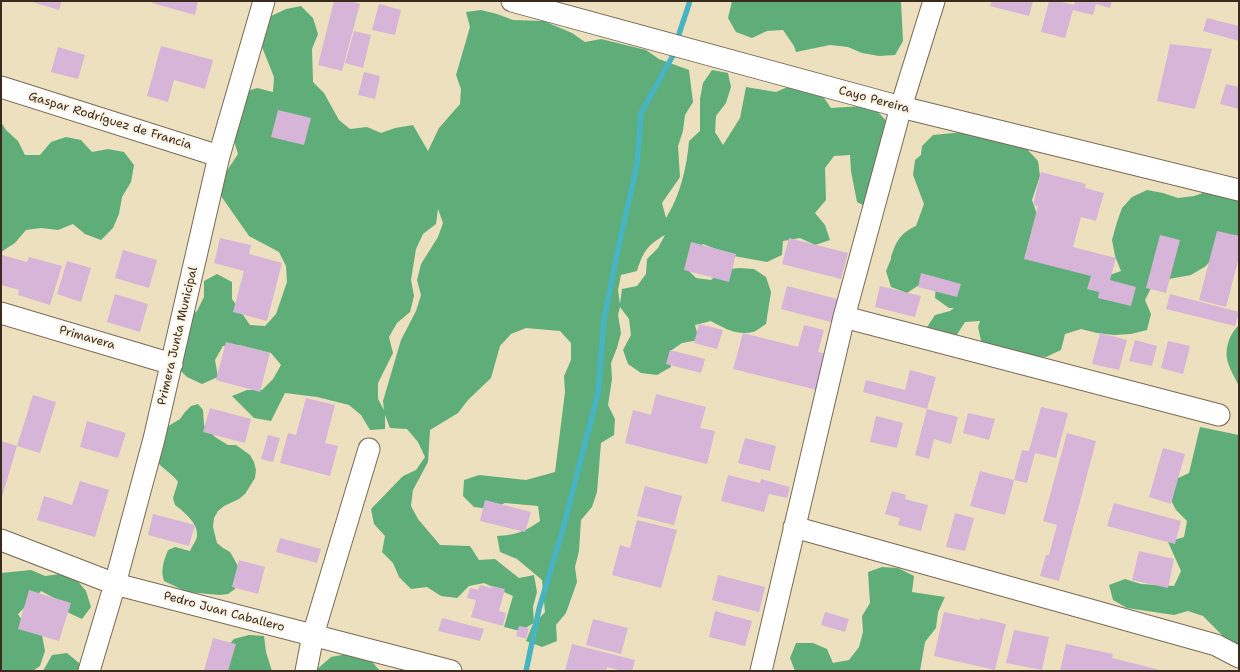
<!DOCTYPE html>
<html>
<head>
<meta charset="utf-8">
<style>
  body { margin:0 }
  #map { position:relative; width:1240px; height:672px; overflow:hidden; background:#ede0be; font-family:"Shantell Sans",sans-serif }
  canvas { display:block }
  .frame { position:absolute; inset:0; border:2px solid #3b2a1e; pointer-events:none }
</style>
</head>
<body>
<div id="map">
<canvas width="1240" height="672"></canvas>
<div class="frame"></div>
</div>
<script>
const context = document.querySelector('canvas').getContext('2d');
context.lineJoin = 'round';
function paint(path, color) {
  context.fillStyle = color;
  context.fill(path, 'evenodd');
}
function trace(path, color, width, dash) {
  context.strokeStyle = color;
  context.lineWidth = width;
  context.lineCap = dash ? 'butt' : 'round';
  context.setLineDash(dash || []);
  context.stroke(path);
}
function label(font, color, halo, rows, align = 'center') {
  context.font = font + ' "Shantell Sans",sans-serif';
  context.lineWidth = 4;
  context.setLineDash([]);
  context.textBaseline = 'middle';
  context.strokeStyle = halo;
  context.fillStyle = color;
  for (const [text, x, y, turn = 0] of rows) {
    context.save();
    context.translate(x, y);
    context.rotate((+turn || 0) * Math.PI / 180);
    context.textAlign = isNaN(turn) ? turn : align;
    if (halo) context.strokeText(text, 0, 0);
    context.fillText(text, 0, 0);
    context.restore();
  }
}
paint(new Path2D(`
  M732 1H901L903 41 895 55 879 56 862 53 848 47 830 45 796 52 794 46 783 30 767 31 752 38 736 32 728 18Z
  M301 6 313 18 318 34 312 49 313 82 324 93 339 120 350 129 367 127 381 133 395 128 413 125 428 151 439 128 460 104 461 89 456 75 470 27 466 12 481 10 497 14 513 20 544 21 572 33 585 42 601 39 646 50 659 59 689 70 693 102 685 115 683 131 678 146 680 177 662 203 666 218C680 196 687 167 689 141L700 131V99L703 83 712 70 728 73 731 87 726 103 716 116 715 132 723 145 740 118 746 87 776 92 790 86 822 95 831 108 863 106 878 112 889 124 872 210 857 202 851 171 850 155 834 156 825 168 826 200 815 213 825 225 830 240 815 245 800 238 783 241 782 255 767 262 734 256 703 244 690 252 685 267 696 278 711 280 723 270 739 268 754 269 766 277 771 292 766 324C762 326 757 331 753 332 738 336 723 328 711 321L695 325 699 340 682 343 669 352 671 367 657 375 641 373 628 364 623 350 631 335 629 319 620 307 618 315 621 333 617 348 611 363 612 379 608 405 615 419 614 435 601 443 597 492 592 507 581 520 579 551 575 567 577 582 566 613 556 625 557 641 542 647 526 641 532 626 545 612 542 580 517 559 500 552 497 536C516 535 524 532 540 521L538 506 505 503 490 509 474 507 463 496 464 480 479 475 526 480 555 472 565 392 564 376 571 360V343L560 331 526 328 511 334 500 346 491 378 468 400 458 413 430 430 428 462 413 490 411 506 418 519 440 545 470 546 479 560 495 559 519 578 534 575 537 592 533 607 534 623 520 631 504 627 513 596 484 583 469 586 457 598 441 596 427 587 411 589 399 577 393 563 382 552 385 536 374 524 371 509 403 476 416 470 425 457 418 442 407 429 390 428 385 415V429L370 430 361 415 349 405 317 397 285 393 271 421 254 418 232 396 247 390H262L273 379 281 365 271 353 239 345 223 346 215 360 218 377 202 384 187 377 176 366 183 320 197 311 204 297V281L217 274 232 282V299L250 325 265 326 276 314 287 282 286 266 279 252 249 236 221 196 220 181 238 154 229 124 242 93 257 88 273 92 274 77 262 47 271 16 286 9ZM438 209 443 223 438 237 421 264 417 280 421 295 416 311 401 340 383 401 384 410 378 399V383L393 353 389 337 397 323 410 312 414 296 411 280 416 249 423 234 436 224ZM665 235 658 248 647 259 646 274 637 286 622 289 620 304 618 290 621 275 637 271C643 252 647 245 665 235Z
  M1 122 6 130 18 141 25 155H40L51 142 66 137 81 140 92 152 108 149 124 152 134 165 131 182 122 197 119 214 113 228 101 240 85 234 73 224 58 230 41 228 26 230 15 243 1 252Z
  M964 132 1025 147 1038 161 1040 176 1032 200 1038 217 1107 276 1121 271 1115 256 1112 240 1117 222 1122 208 1132 197 1147 190 1163 193 1178 198 1194 196 1209 191 1239 196V238L1236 235 1219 238 1215 254 1206 266 1191 275 1169 279 1152 286 1145 300 1151 314 1147 330 1131 334 1114 335 1097 333 1081 329 1065 334 1061 350 1046 357 1030 356 982 345 978 327 980 321 965 322 956 336 938 338 927 327 935 315 950 311 954 308H949L935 298 936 283 931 277 907 293 891 287 886 271 891 259V257C896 242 900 233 916 226L924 204 913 175 915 160 921 155 922 146 933 135Z
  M1239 325V386C1235 378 1229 368 1227 359 1225 347 1230 333 1239 325Z
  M198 404 203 410 204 425 215 437 228 445H236L250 455 254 462 256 470 255 478 245 494 239 499 224 506 218 511 214 518 213 527 217 543 223 548 230 552 238 566V574L235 589 228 594 220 595 187 592 164 581C160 569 164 561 168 550L175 547 190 551C192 546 197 540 197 535 198 523 183 511 175 505L173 498 178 482C172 473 162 469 156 460L165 428 180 419 185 412 191 406Z
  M1200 427 1239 435V650H1237L1203 616 1188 611 1174 615 1127 608 1113 600 1109 585 1125 579 1141 584 1174 586 1181 571 1168 542 1184 537 1187 521 1176 510 1169 496 1174 480 1189 473Z
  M882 567 898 568 914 576 912 592 945 597 938 612 936 628 925 642 920 671H795L790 658 796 643H813L827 649 833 663 849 660 859 647 863 632 862 616 870 603 868 572Z
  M31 570 45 576 60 574 76 579 86 591 91 607 82 619 67 612 56 599 41 591 18 614 27 628 42 635 45 651 40 666 33 671H1V573Z
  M249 635 264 636 266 652 272 671H227L223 651 234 639Z
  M363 651 380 671H315L331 657Z
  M67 653 79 663V671H43L52 655Z`), '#5fae79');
trace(new Path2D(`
  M679 34 690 1
  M526 671 539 609 563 529 598 393 604 319 618 249 637 165 641 113 676 50`), '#46b4c2', 5.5);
paint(new Path2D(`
  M29 1H62L59 10Z
  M153 1H198L195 15 152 3Z
  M334 1H350L360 4 342 71 318 65Z
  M992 1H1033L1029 16 990 6Z
  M1049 1H1058L1074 5 1075 1H1112L1110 8 1096 4 1093 15 1073 10 1065 38 1041 32Z
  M379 4 401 10 395 35 372 30Z
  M1207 18 1239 26V41L1203 31Z
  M354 31 371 35 363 68 345 63Z
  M1170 44 1212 49 1195 109 1157 101Z
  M161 46 213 60 205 89 174 80 168 102 147 96Z
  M58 47 85 55 78 79 51 72Z
  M364 72 380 76 375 99 358 95Z
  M1226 84 1239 87V109L1220 104Z
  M278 110 311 118 304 145 271 137Z
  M1041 172 1086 184 1085 188 1104 193 1096 221 1081 217 1073 247 1116 258 1110 280 1136 287 1131 306 1098 298 1099 292 1087 289 1091 276 1024 259 1038 206 1033 205Z
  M1217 231 1239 236V257L1226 307 1199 300Z
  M1160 235 1180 240 1166 293 1146 288Z
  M220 238 251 245 249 254 282 263 267 321 233 312 244 271 214 263Z
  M789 238 848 253 841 279 782 264Z
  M691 242 736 254 729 282 684 270Z
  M123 250 157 260 149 288 115 278Z
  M2 255 27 262 29 257 62 266 50 305 18 295 19 290 1 285V259Z
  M67 261 91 268 81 302 57 294Z
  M921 273 961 284 957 297 918 287Z
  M787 286 841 300 835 323 781 309Z
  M880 286 921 296 915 317 875 307Z
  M115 294 148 304 140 332 107 322Z
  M1170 294 1239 312 1235 326 1166 309Z
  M699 324 723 330 717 349 694 343Z
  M804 325 824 330 818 352 835 356 825 392 733 369 743 333 798 347Z
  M1100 333 1127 340 1119 370 1092 364Z
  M1135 340 1157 346 1152 366 1129 361Z
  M1168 341 1190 346 1183 374 1161 368Z
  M226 342 270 353 260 392 216 380Z
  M670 350 705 359 701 373 666 364Z
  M910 370 936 377 927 409 863 392 866 380 905 390Z
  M656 394 706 407 700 428 715 431 707 464 625 443 633 410 651 415Z
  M33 395 56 402 40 453 17 446Z
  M306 398 335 405 325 443 338 446 330 476 280 463 288 433 296 435Z
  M1041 407 1068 413 1056 458 1035 453 1027 483 1014 480 1022 450 1029 451Z
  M210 408 251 419 245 443 203 432Z
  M927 409 958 417 951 444 934 439 929 459 915 455Z
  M968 413 995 419 989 440 963 433Z
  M876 416 903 423 897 448 870 442Z
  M87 421 126 433 118 458 80 447Z
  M1067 433 1096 441 1059 581 1040 576 1046 555H1049L1057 525 1043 521Z
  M268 435 280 438 273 462 261 459Z
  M745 438 776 446 770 471 738 463Z
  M1 441 17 446 2 497H1Z
  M1163 448 1185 454 1171 504 1149 497Z
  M980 471 1014 480 1005 515 970 506Z
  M728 475 760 483 761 479 790 487 787 498 769 494 764 512 721 501Z
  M80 481 109 490 95 537 37 520 44 496 72 505Z
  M645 486 682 496 674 525 637 516Z
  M892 491 906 495 905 499 928 505 921 531 898 525 900 518 885 514Z
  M485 500 531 512 525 532 480 521Z
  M1114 503 1181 521 1175 544 1107 526Z
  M955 513 974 518 965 551 946 547Z
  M153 514 195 525 189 546 148 535Z
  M637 520 677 530 661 588 612 575 620 545 630 548Z
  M280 538 321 549 317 563 276 552Z
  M1139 551 1174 559 1168 588 1132 580Z
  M239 560 265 567 258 594 232 587Z
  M718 575 765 587 759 612 712 600Z
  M480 585 492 588V586L505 589 499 611 506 613 503 626 471 617 476 600 467 598 470 588 478 590Z
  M29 590 71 603 59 641 18 629Z
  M715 611 752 621 745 646 709 637Z
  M825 612 849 619 845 632 821 625Z
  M944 612 980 620V618L1006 624 995 670 934 656Z
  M442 618 484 629 480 641 438 631Z
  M593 619 628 628 621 654 586 645Z
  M519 626 529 628 526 639 516 636Z
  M1014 630 1049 637 1042 670 1006 663Z
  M213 638 236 644 228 671H204Z
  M572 644 635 660 632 671H622L607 667 606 671H565Z
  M1066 644 1113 654 1112 658 1164 671H1060Z`), '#d7b5d8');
const street = new Path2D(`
  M512 1 901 107 1239 190
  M1 87 219 156
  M1 313 172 364
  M844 317 1219 415
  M794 527 1216 645 1239 657
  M1 540 115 584 451 671
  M89 671 115 584 154 439 219 156 264 1
  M306 671 313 635 369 449
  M761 671 844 317 901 107 934 1`);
trace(street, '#796a56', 23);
trace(street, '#fff', 21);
label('12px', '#3b2a1e', '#fcf5e5', [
  ["Cayo Pereira",874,100,15],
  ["Gaspar Rodríguez de Francia",110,121,17],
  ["Primera Junta Municipal",178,336,-77],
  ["Primavera",87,338,16],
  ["Pedro Juan Caballero",224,612,15]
]);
</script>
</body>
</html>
